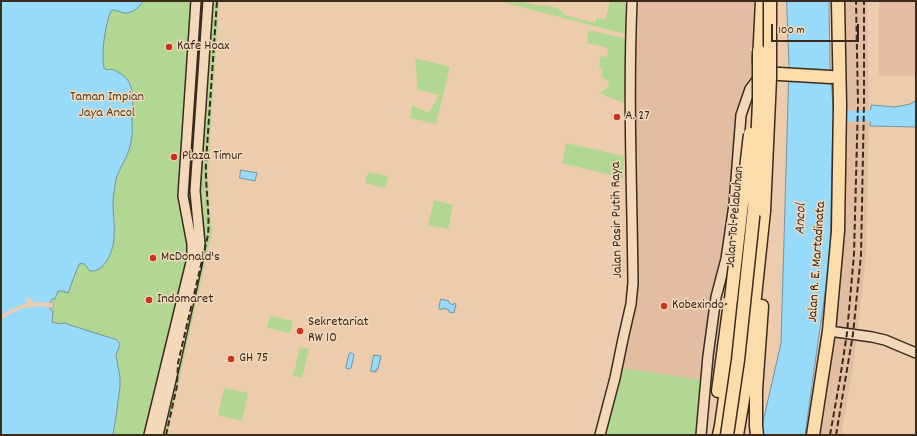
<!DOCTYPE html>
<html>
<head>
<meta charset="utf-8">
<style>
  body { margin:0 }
  #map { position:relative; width:917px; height:436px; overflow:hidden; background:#edccae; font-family:Dekko,sans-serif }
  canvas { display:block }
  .frame { position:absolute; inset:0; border:2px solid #3b2a1e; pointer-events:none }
  .scale { position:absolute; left:771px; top:24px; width:88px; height:18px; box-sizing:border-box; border:2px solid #3b2a1e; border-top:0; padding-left:5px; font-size:12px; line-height:14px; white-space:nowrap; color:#3b2a1e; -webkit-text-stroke:3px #f3d9ba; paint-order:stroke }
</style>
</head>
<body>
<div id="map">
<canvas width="917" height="436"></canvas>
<div class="frame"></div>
<div class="scale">100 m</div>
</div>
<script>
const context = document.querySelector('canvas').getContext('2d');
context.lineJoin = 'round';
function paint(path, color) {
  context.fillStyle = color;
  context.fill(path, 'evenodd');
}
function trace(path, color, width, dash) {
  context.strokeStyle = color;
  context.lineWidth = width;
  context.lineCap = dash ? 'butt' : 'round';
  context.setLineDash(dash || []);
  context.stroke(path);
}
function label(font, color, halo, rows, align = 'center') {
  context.font = font + ' Dekko,sans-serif';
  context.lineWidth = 3;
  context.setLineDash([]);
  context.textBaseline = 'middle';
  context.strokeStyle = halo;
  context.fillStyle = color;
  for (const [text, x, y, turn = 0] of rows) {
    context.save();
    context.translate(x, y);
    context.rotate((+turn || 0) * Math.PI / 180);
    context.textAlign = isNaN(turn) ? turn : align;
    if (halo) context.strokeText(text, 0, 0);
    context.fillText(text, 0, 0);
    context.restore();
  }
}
paint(new Path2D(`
  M632 1H758V65L741 115 735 205 706 381 617 367 631 304Z
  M838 1H867L869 126 866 256 853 368 841 435H813L838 190Z
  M879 1H916V76H879Z`), '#e3bda1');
paint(new Path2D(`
  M1 1H219L208 173 209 206 212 232 167 435H1Z
  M498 1H507L516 3 517 1 540 6 544 5 558 8 565 15 595 23 596 18 605 20 610 1H625V34Z
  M588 30 627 39 624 103 599 93 610 86 607 80 601 77 603 70 599 67 601 56 607 57 608 48 587 43Z
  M415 58 450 67 436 124 410 118 412 105 429 113 439 95 418 90Z
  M566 143 624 156 623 178 562 163Z
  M368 172 388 176 385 188 365 183Z
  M434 200 453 205 448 229 428 225Z
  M270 316 293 321 290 333 267 328Z
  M300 347 309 349 302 378 293 376Z
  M617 367 706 381 701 435H600Z
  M224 388 248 393 242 421 218 415Z`), '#b2d792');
const water = new Path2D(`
  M1 1H143C139 8 132 14 123 13 120 12 117 10 113 10L111 11C105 24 101 55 104 68L107 70C111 69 114 69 118 72 136 81 133 101 132 118 132 126 133 134 131 142 129 156 120 166 116 179 115 187 113 196 113 203 113 215 115 226 114 237 114 249 105 273 90 271 86 267 86 262 79 264L68 293 62 291H58L55 299H52L50 303H53V308L49 307 50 309 53 311 52 322 59 324 64 323 114 339 117 340 120 344 116 355 120 378V387L116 416 113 435H1Z
  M787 1H829L830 64 833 108 830 257 805 435H760L781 343 789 67Z
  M916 101V127L870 126 871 105 895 107 910 104Z
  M241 170 257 173 255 181 240 178Z
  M441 299 449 301V303L453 305 454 303 456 304 454 313 449 312V310L442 308 441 310 439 309Z
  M352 353 354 355 351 368 347 369 346 367 349 354Z
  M374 355 381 356 378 369H376V372L371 371Z`);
paint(water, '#97daf9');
trace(water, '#7294a1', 1);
paint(new Path2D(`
  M32 298 33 303 40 302 53 303V308L39 306 23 308 8 315 1 320V315L14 308 27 303 26 299Z`), '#edccae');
trace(new Path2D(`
  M831 116H916`), '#97daf9', 11);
const secondary = new Path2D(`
  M829 331 872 337 885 340 916 353
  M149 435 192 258V244L183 196 196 1
  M158 435 176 359 199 255 200 244 195 191 208 1
  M600 435 615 378 623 339 631 304 633 283C632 189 628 95 632 1
  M701 435 708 356 716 297 726 259 734 205 741 115 750 89 759 77`);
const highway = new Path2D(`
  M759 62 762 1
  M762 73 831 77
  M718 391 729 310
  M719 435 721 426C732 349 742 272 749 194
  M737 435 746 382 764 211
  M757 435 756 426V390L762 306
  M813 435 829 331 838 231 840 105 838 1`);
trace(secondary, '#3b2a1e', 12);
trace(highway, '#3b2a1e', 15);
trace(secondary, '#f3d9ba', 9);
trace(highway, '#fddcac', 12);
trace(new Path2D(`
  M166 435 177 386 178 363 208 235C210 211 205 187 206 162L217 1
  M830 435 840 379 847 333 854 254 858 103 856 1
  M836 435 853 334 861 255 864 103V1`), '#3b2a1e', 2, [6, 3]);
const highwayBridge = new Path2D(`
  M764 211 770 78V1
  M731 299 750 134
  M727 435 738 360 754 209 759 102V51`);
trace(highwayBridge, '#3b2a1e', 15, []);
trace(highwayBridge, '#fddcac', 12);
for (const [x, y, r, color] of [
  [169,47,4,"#c8321e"],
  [617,117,4,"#c8321e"],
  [174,157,4,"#c8321e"],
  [153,258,4,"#c8321e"],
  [149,300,4,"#c8321e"],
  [664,306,4,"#c8321e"],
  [300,331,4,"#c8321e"],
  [231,359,4,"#c8321e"]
]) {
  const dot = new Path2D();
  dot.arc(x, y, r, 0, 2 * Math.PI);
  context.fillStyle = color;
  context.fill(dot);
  trace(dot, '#f3d9ba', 1.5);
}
label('14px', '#3b2a1e', '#f3d9ba', [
  ["Kafe Hoax",177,47],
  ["A. 27",625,117],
  ["Plaza Timur",182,157],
  ["McDonald's",161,258],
  ["Indomaret",157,300],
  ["Kobexindo",672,306],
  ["Sekretariat",308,323],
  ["RW 10",308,339],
  ["GH 75",239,359]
], 'left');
label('14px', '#4d442f', '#f3d9ba', [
  ["Taman Impian",107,98],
  ["Jaya Ancol",107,114]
]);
label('14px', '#3b2a1e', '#f3d9ba', [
  ["Jalan Tol Pelabuhan",736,217,-85],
  ["Jalan Pasir Putih Raya",618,220,-91],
  ["Jalan R. E. Martadinata",818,262,-86]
]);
label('italic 15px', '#49443f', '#f3d9ba', [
  ["Ancol",802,219,-88]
]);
</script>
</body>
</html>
